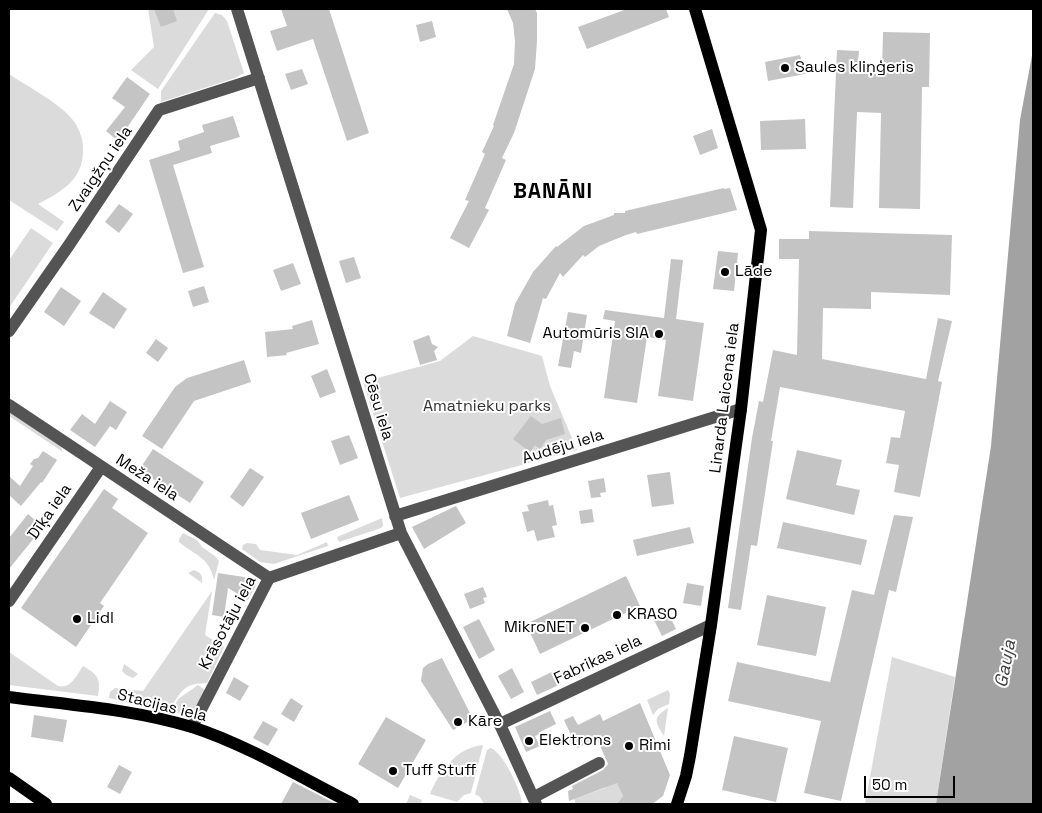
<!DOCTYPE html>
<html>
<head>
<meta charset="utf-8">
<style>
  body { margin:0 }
  #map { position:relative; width:1042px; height:813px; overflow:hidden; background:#fff; font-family:"Space Grotesk",sans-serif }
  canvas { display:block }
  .frame { position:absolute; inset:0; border:10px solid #000; pointer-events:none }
  .scale { position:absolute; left:864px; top:776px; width:91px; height:22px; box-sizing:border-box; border:2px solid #000; border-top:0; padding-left:6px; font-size:15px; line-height:18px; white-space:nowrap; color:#000; -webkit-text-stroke:4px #fff; paint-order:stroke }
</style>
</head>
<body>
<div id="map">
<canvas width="1042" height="813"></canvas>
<div class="frame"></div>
<div class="scale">50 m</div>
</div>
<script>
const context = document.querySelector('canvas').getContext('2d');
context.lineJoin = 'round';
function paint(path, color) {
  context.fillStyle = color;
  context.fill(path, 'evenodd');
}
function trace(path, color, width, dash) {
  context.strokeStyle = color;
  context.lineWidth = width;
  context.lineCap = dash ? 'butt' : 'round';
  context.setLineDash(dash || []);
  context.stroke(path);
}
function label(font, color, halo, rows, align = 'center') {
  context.font = font + ' "Space Grotesk",sans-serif';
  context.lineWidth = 4;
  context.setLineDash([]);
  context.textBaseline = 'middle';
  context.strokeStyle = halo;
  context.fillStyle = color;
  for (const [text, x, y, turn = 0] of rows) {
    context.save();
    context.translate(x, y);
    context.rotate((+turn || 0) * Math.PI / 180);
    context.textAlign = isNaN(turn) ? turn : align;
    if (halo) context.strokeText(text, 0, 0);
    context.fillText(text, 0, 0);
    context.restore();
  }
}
paint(new Path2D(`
  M148 9H209L158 89 131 70 154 47Z
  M215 13 222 15 227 21 244 73 235 78 161 102V91Z
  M9 74C25 85 61 104 72 119 79 127 84 141 83 151 83 180 61 192 38 204L64 222 57 231 9 200Z
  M31 228 53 243 9 308V260Z
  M473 336 542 356 550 386 577 450 400 498 363 382 440 361Z
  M9 412 61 447 63 452 9 416Z
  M382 518 383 526 381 528 339 542 337 537Z
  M183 533 197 540 202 547 215 556 219 561 214 580C209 557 196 556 179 542V539Z
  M327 542 328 546 274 564 260 562 242 549 243 545 247 543 256 544 260 550 297 555Z
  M194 570C201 573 203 575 202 583L188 573Z
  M212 591 205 635 224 647 207 683C203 684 199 683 195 684 181 687 177 698 170 710L167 711 109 698 110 692 115 688 143 691Z
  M9 652 58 686C71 689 76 676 83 666 98 675 101 678 98 696L9 685Z
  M892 657 955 677 936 804H865Z
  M124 664 138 674 133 678 126 675 122 671Z
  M198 685 205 690 194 711 190 709 187 714 184 715 175 712 174 707 178 699Z
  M668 690 670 694 669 704 658 709 653 715 647 700Z
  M668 708 664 736C655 722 652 718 668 708Z
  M483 745 471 793 464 795 457 802 430 794C439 772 457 747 483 745Z
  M490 748C502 750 522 792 522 804H484L480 797 475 794 487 750Z
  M612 771 623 796 617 804H576L574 799 605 788Z
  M410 795 422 800 421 804H406Z`), '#dbdbdb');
paint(new Path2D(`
  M1033 50V804H936L991 446 1020 120Z`), '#a2a2a2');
paint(new Path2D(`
  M154 9H173L177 21 161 27Z
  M281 9H329L369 133 347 141 313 39 277 51 270 31 287 26Z
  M507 9H535L537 13V41L535 69 514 133 502 158 506 160 485 208 489 210 469 248 450 238 469 201 465 200 485 154 482 152 494 126 493 125 514 64 515 41 513 23Z
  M627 9H666L669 17 587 49 578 27Z
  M432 21 436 37 420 42 416 25Z
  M883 32 930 33 929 87H922L920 209 879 208 881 113 857 112 853 208 830 207 837 50 859 51 857 73 882 74Z
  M800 55 805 74 768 81 765 62Z
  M302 69 308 84 291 90 285 74Z
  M127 77 150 94 118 141 106 131 125 107 112 98Z
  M233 116 240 137 210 146 212 153 173 165 204 267 183 273 149 160 180 150 178 141 204 132 202 125Z
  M805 119 806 149 761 150 760 121Z
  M712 129 718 148 700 155 693 136Z
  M724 188V189L730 188 737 210 637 234 636 232 626 235 599 246 585 257 583 255 563 277 560 273 546 299 543 298 530 343 507 336 515 304 533 272 556 246 557 247 584 226 614 215V213H625V211Z
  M119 204 133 214 119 233 105 222Z
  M809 231 952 235 950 295 871 292V309L823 308 822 359 926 379 938 318 952 321 938 381 942 382 920 497 894 492 899 465 886 463 891 437 900 438 905 411 780 387 771 441H773L757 546 751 545 741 610 728 608 752 438 759 401 763 402 773 350 797 355 799 259H779V239H809Z
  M718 251 738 253 734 291 713 289Z
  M354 257 361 278 346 283 339 261Z
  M671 259 683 260 676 319 704 323 693 401 658 396 666 340 647 337 637 403 604 398 615 321 603 319 605 310 664 318Z
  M293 263 301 284 281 291 273 270Z
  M204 286 209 302 193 307 188 291Z
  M61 287 81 301 64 326 44 312Z
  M103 292 127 309 114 329 89 313Z
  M568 312 587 315 581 353 574 351 571 368 558 366Z
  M312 320 319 344 286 353 287 355 267 357 265 332 293 329 292 326Z
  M429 335 432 344 438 347 434 351 437 360 420 365 413 341Z
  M156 339 168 348 158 362 146 353Z
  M244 360 251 382 194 401 162 449 142 436 175 387 187 378Z
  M327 369 336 392 320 398 311 376Z
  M110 401 127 412 116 430 110 426 95 447 70 430 82 414 95 424Z
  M531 416 542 424 561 418 565 434 546 440 540 449 535 445 530 452 513 439Z
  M349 435 358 458 340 465 331 441Z
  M153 449 204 482 190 503 139 470Z
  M797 450 842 460 836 485 860 490 854 515 786 499Z
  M43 451 57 460 42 483 41 482 21 506 9 495V476L20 486 33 466 30 464 34 459 38 458Z
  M250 468 264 477 243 507 230 497Z
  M670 472 674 504 652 507 647 475Z
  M604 478 606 492 600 493 601 497 591 498 588 481Z
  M104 489 118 499 112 508 148 533 100 603 104 606 76 647 21 608Z
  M349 495 359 520 311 539 301 513Z
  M548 500 549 506 553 505 557 525 552 526 555 537 537 541 534 530 527 532 522 512 529 511 527 505Z
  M456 506 466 523 424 549 412 527Z
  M592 509 594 522 581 524 579 511Z
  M28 514 43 527 9 569V538Z
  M894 515 913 517 896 592 889 590 841 801 804 793 821 721 728 701 737 662 830 682 852 590 874 595Z
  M783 522 867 540 861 565 777 548Z
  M690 527 694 543 637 556 633 540Z
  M218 573 244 577 256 585 248 600 228 588 224 617 212 615Z
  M626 576 640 606 540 654 526 624Z
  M687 583 704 586 701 606 683 603Z
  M483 587 487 597 483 598 485 603 470 609 464 594Z
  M767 595 826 607 816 656 757 645Z
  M665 607 676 629 662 636 651 614Z
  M479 619 495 650 479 659 463 627Z
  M442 658 473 719 453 730 421 681 423 668 428 664Z
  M512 668 524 692 511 699 498 676Z
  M554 671 561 684 537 695 531 682Z
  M234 677 249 686 240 701 226 693Z
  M291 698 303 706 294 722 281 714Z
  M640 703 670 775 663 796 652 804H617L623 796 617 783 569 801 568 791 573 789 572 786 603 770 608 764 597 739 577 748 564 720 573 716 578 725 600 714 603 721Z
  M550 711 556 724 540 732V734L535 736 540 746 526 752 515 727Z
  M34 715 67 720 63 742 31 737Z
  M386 717 426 740 398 788 358 764Z
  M263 721 278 729 268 746 253 738Z
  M734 736 788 748 776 802 722 790Z
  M119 765 132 772 120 794 107 787Z
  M293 782 309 790 336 804H281Z`), '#c4c4c4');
trace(new Path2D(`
  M237 9 401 533 502 729 536 804
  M9 331 69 245 159 110 259 78
  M9 405 269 578
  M395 516 741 409
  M9 601 101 467
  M500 724 711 625
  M192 727 269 578 401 533
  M538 795 599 763`), '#545454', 12);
trace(new Path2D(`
  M9 697C70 705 132 709 192 727 245 744 302 778 353 804
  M9 778 46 804
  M677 804 686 776 690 756 711 625 741 409 761 230 695 9`), '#000', 12);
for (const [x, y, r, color] of [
  [785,68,5,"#000"],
  [725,272,5,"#000"],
  [659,334,5,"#000"],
  [617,615,5,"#000"],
  [77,619,5,"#000"],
  [585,628,5,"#000"],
  [458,722,5,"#000"],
  [529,741,5,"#000"],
  [629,746,5,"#000"],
  [393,771,5,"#000"]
]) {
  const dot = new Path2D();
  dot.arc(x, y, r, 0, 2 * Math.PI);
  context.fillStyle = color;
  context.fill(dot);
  trace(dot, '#fff', 2);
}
label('16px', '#000', '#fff', [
  ["Saules kliņģeris",795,68],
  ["Lāde",735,272],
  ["Automūris SIA",649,334,"right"],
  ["KRASO",627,615],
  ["Lidl",87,619],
  ["MikroNET",575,628,"right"],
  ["Kāre",468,722],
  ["Elektrons",539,741],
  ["Rimi",639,746],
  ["Tuff Stuff",403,771]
], 'left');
label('16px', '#000', '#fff', [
  ["Zvaigžņu iela",101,169,-56],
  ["Linarda Laicena iela",725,398,-83],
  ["Cēsu iela",378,407,73],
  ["Audēju iela",563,447,-17],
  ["Meža iela",147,478,33],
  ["Dīķa iela",50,512,-55],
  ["Krāsotāju iela",228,623,-62],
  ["Fabrikas iela",598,660,-25],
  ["Stacijas iela",162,706,14]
]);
label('16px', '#323232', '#fff', [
  ["Amatnieku parks",487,407]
]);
label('italic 18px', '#434343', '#fff', [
  ["Gauja",1006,664,-79]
]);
context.letterSpacing = '1px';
label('bold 21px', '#000', '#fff', [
  ["BANĀNI",553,192]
]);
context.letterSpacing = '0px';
</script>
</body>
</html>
